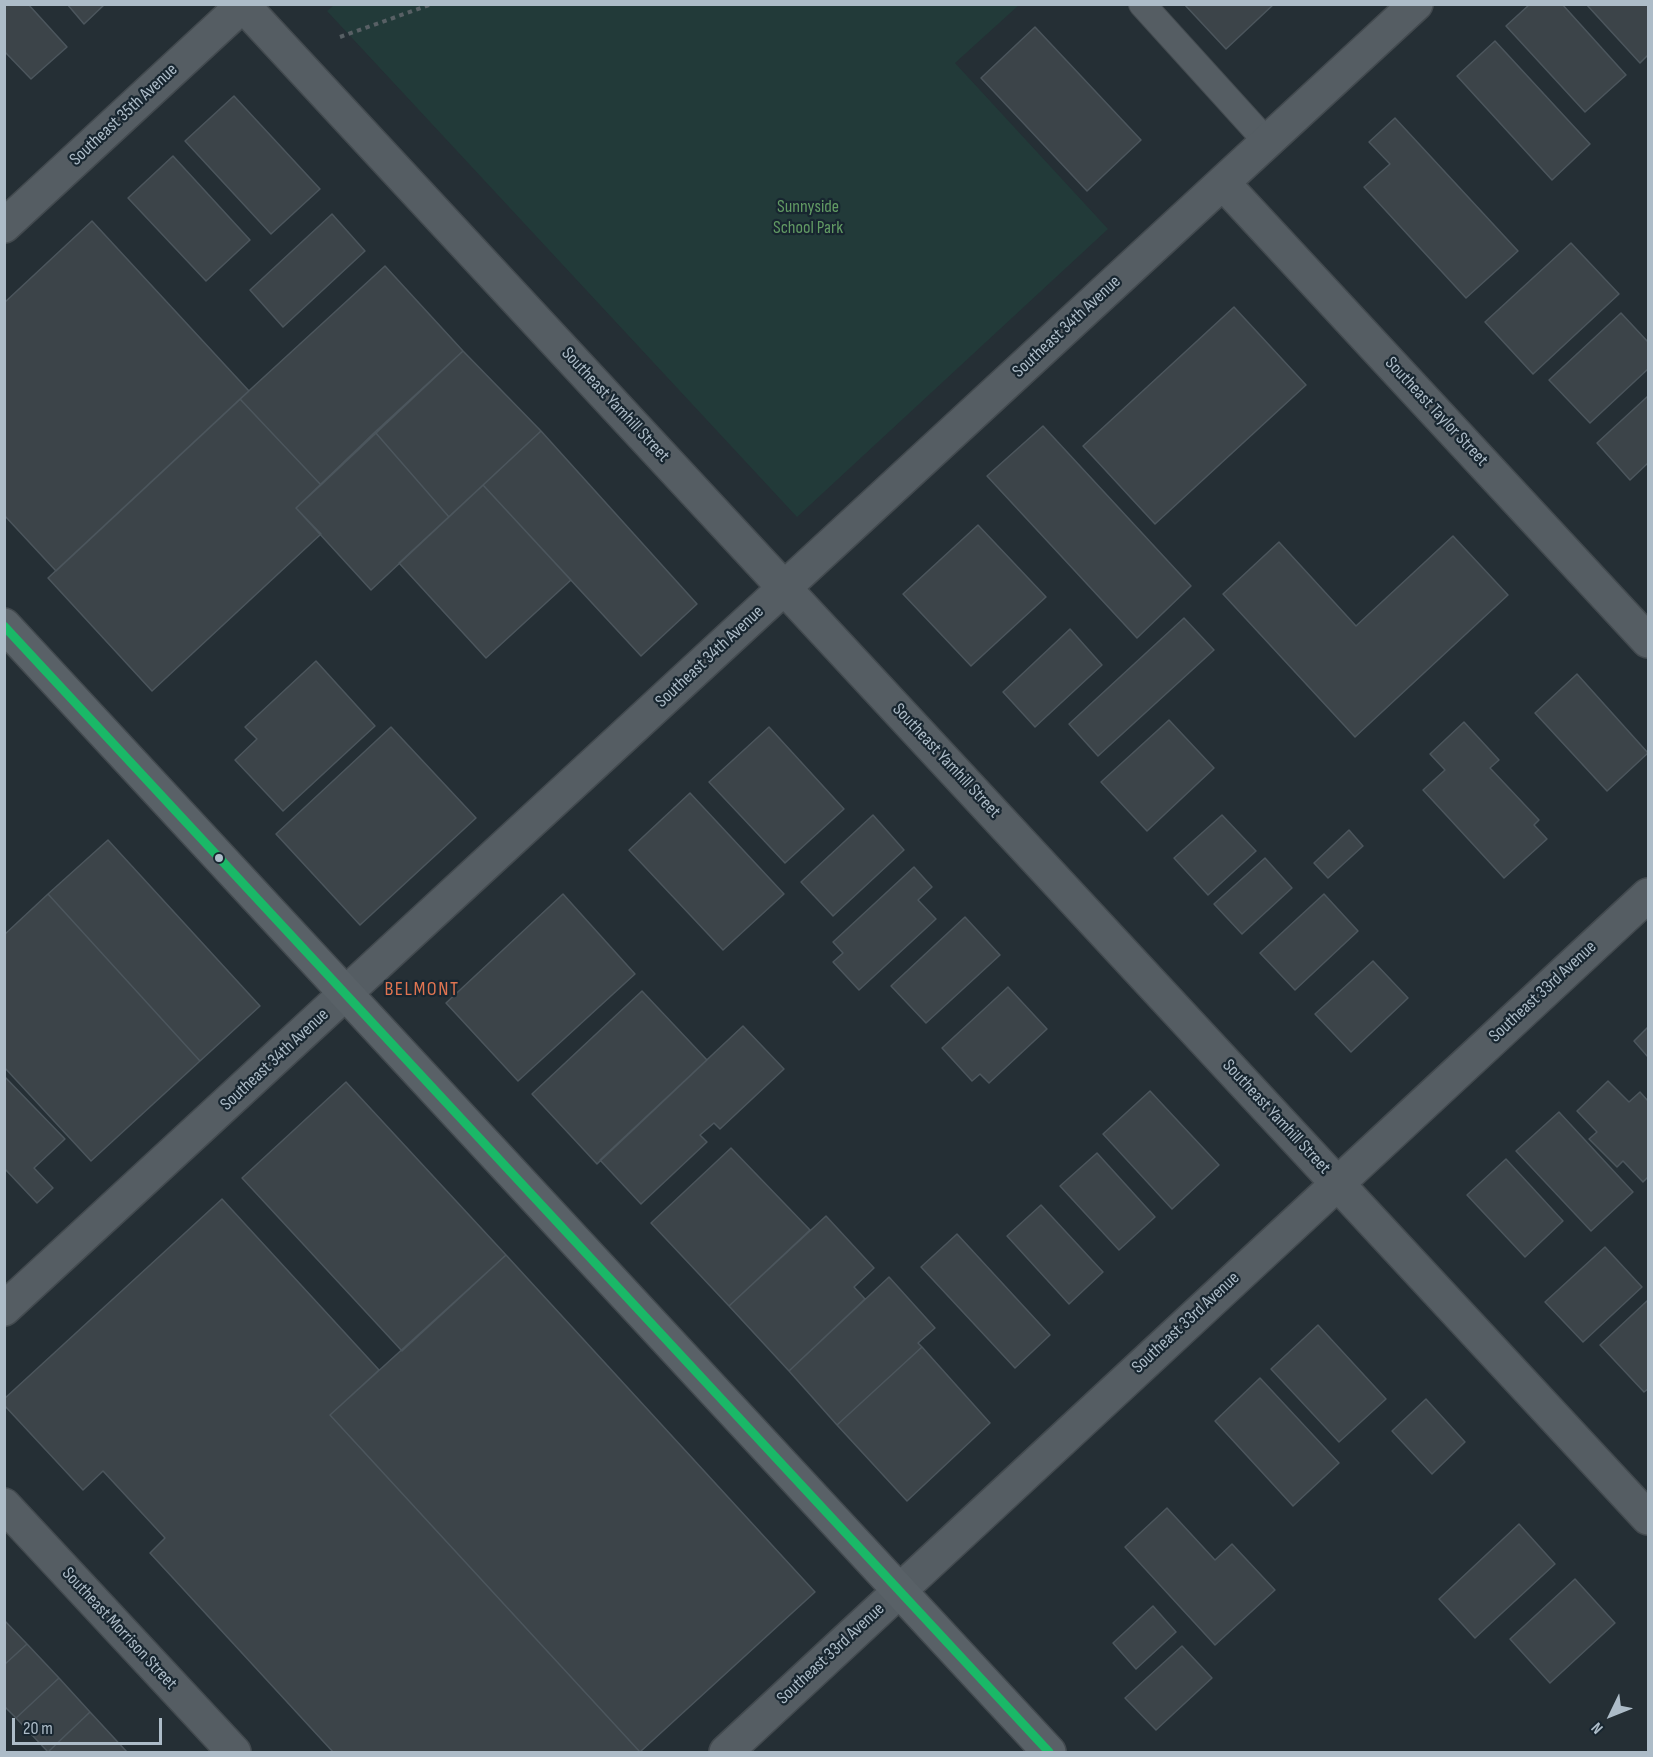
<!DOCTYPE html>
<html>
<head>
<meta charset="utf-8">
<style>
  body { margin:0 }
  #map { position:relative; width:1653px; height:1757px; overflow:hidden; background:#252f35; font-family:"Sofia Sans Condensed",sans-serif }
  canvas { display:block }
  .frame { position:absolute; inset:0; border:6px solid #adbcc8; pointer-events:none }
  .north { position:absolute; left:1581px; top:1685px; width:60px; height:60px; -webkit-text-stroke:4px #182630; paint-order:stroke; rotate:227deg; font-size:16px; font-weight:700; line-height:24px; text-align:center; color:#adbcc8 }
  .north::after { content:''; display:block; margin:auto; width:21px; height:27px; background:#adbcc8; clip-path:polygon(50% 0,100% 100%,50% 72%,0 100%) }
  .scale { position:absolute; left:12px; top:1718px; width:150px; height:27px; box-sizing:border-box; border:3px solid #adbcc8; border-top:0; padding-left:8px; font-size:18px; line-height:21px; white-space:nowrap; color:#adbcc8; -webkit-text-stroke:4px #182630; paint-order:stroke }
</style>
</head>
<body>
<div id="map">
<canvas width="1653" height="1757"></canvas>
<div class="frame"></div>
<div class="north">N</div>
<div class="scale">20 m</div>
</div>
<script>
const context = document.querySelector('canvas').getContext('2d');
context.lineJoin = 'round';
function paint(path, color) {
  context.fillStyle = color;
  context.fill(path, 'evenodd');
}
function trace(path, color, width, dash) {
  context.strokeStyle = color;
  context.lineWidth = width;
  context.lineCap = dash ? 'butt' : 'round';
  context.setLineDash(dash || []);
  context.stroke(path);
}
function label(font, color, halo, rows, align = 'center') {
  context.font = font + ' "Sofia Sans Condensed",sans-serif';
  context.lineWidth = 4.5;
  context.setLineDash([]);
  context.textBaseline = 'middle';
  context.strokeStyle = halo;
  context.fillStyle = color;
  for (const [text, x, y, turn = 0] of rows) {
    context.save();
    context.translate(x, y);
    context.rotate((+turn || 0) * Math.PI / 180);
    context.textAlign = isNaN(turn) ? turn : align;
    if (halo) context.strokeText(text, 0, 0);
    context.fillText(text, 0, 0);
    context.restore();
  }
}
paint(new Path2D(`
  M334 5H1019L955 63 1108 229 797 517 327 11Z`), '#223a39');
const building = new Path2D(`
  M4 4H28L67 47 31 79 4 51Z
  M67 4H105L84 24Z
  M1184 4H1274L1226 49Z
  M1530 4H1562L1626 75 1585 112 1506 26Z
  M1586 4H1648V55L1640 63Z
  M1035 27 1141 140 1087 191 981 78Z
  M1495 41 1590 144 1552 180 1457 76Z
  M234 96 320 189 271 234 185 141Z
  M1395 118 1518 251 1466 298 1364 187 1390 164 1369 142Z
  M173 156 250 240 206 281 128 198Z
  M332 214 365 251 283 327 250 290Z
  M92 221 249 391 56 571 4 515V303Z
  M1571 243 1619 294 1533 374 1485 322Z
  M385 266 463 351 321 485 240 399Z
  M1234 307 1306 385 1155 524 1083 446Z
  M1621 313 1648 342V369L1590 423 1549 380Z
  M463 351 541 431 449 517 375 432Z
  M1648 396V463L1630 480 1597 443Z
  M240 399 321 485 296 508 321 534 152 691 48 578Z
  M1043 426 1191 586 1137 638 987 476Z
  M541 431 697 604 641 656 483 485Z
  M375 432 449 517 371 590 296 508Z
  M483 485 571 580 486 658 399 563Z
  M978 525 1046 597 971 666 903 594Z
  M1453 536 1508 595 1355 737 1223 594 1279 542 1356 626Z
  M1184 618 1214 650 1098 756 1069 724Z
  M1070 629 1102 665 1035 727 1003 692Z
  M316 661 375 726 283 811 235 760 257 739 245 727Z
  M1577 674 1648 753 1607 791 1535 713Z
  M1169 720 1214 768 1147 831 1101 782Z
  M1464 722 1499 760 1490 768 1539 820 1534 825 1547 839 1504 878 1423 790 1445 770 1430 754Z
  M391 727 476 818 360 925 276 834Z
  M769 727 844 809 785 863 709 782Z
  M690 793 784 894 723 950 629 850Z
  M873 815 904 850 833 916 801 882Z
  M1222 815 1256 851 1208 895 1174 858Z
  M1349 830 1363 846 1328 878 1314 863Z
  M108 840 260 1006 200 1061 48 894Z
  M1265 858 1292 888 1242 934 1214 904Z
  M914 867 932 887 918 900 936 919 859 990 833 962 843 953 833 942Z
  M48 894 200 1061 91 1161 4 1067V935Z
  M563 894 635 974 518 1081 446 1003Z
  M1324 894 1358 931 1295 990 1260 953Z
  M965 917 1000 955 926 1023 891 986Z
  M1373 961 1408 998 1351 1052 1315 1014Z
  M1008 987 1047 1029 989 1083 980 1074 972 1081 942 1048Z
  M642 991 707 1060 597 1164 532 1094Z
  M743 1026 784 1069 720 1129 714 1123 700 1135 707 1142 641 1204 600 1160Z
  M1648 1027V1057L1634 1041Z
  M4 1076 65 1139 34 1168 53 1188 37 1203 4 1168Z
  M1608 1081 1629 1102 1640 1092 1648 1101V1177L1643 1182 1623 1161 1617 1167 1589 1139 1597 1132 1577 1111Z
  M346 1082 506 1255 402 1351 242 1178Z
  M1150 1091 1219 1165 1172 1209 1103 1134Z
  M1559 1112 1633 1192 1591 1231 1516 1151Z
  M731 1148 810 1230 729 1306 651 1223Z
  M1097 1153 1155 1217 1119 1250 1060 1186Z
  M1506 1159 1563 1221 1525 1257 1467 1195Z
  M222 1199 379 1370 330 1415 640 1752H333L150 1553 165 1538 103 1471 83 1490 4 1405V1399Z
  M1041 1205 1103 1272 1069 1304 1007 1236Z
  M826 1216 874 1268 854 1287 865 1299 789 1371 729 1306Z
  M957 1234 1050 1335 1015 1368 921 1267Z
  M1605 1247 1642 1287 1583 1342 1545 1302Z
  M506 1255 815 1592 640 1752 330 1415Z
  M889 1277 935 1328 918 1343 922 1347 837 1425 789 1371Z
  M1648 1300V1389L1644 1392 1600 1345Z
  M1318 1325 1386 1399 1339 1442 1271 1369Z
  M922 1347 990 1423 907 1501 837 1425Z
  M1260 1378 1339 1463 1293 1506 1215 1421Z
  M1426 1399 1465 1442 1432 1474 1392 1431Z
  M1167 1508 1215 1560 1232 1544 1275 1590 1215 1645 1125 1547Z
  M1519 1524 1555 1564 1475 1638 1439 1599Z
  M1575 1579 1615 1623 1550 1683 1510 1639Z
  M1153 1606 1176 1632 1136 1669 1113 1643Z
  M4 1620 27 1644 4 1665Z
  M27 1644 59 1678 16 1718 4 1706V1665Z
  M1182 1646 1212 1678 1156 1730 1125 1698Z
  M59 1678 90 1712 48 1752 16 1718Z
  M90 1712 127 1752H48Z`);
paint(building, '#3c4449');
trace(building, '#4c565d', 1.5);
const service = new Path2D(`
  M1142 4 1267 142`);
const minor = new Path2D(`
  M242 4 1648 1518
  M1223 183 1648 641
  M4 226 244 4
  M4 1309 1416 4
  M4 1505 234 1752
  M726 1752 1648 895`);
const secondary = new Path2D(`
  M4 625 1049 1752`);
trace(service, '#434a4f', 28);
trace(minor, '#434a4f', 36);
trace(secondary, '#434a4f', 36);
trace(new Path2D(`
  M340 37 432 4`), '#586065', 4, [4.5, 4.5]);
trace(service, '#555d63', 26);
trace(minor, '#555d63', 33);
trace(secondary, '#596167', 33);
trace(new Path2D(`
  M4 626 1049 1752`), '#1ab867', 9);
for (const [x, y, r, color] of [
  [219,858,5,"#adbcc8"]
]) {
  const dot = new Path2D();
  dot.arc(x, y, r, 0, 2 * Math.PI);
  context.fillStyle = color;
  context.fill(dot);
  trace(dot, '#182630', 2);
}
label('18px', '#adbcc8', '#182630', [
  ["Southeast 35th Avenue",124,115,-43],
  ["Southeast 34th Avenue",1067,327,-43],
  ["Southeast Yamhill Street",615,405,47],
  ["Southeast Taylor Street",1436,412,47],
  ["Southeast 34th Avenue",710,657,-43],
  ["Southeast Yamhill Street",946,761,47],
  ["Southeast 33rd Avenue",1543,992,-43],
  ["Southeast 34th Avenue",275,1060,-43],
  ["Southeast Yamhill Street",1276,1117,47],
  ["Southeast 33rd Avenue",1186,1323,-43],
  ["Southeast Morrison Street",119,1629,47],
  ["Southeast 33rd Avenue",831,1654,-43]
]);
label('18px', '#629b64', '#182630', [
  ["Sunnyside",808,207],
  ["School Park",808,228]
]);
context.letterSpacing = '1.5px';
label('20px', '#df7451', '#182630', [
  ["BELMONT",422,990]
]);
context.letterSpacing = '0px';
</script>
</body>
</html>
